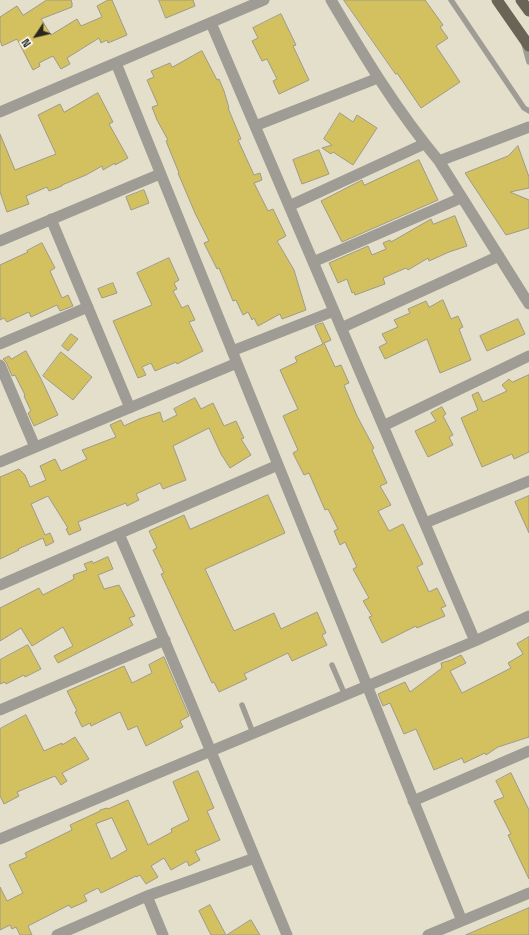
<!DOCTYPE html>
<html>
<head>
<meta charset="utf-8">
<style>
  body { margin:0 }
  #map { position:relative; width:529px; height:935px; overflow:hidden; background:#e3dfca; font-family:"Space Grotesk",sans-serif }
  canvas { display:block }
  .north { position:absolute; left:16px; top:16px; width:40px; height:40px; -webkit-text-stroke:3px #fff; paint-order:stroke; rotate:235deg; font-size:11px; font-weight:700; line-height:16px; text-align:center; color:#29271f }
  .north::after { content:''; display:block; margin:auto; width:14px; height:18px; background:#29271f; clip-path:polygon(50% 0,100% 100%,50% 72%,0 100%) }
</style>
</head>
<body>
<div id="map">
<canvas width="529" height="935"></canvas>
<div class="north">N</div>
</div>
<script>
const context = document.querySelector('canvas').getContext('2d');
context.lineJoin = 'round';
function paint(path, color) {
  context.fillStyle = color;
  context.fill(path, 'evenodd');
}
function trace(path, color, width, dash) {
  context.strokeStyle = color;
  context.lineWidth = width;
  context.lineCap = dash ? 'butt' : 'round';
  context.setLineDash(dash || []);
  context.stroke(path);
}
const building = new Path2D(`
  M47 0H71L72 3V7L41 19 51 35 77 19 81 26 102 17 97 6 108 0H112L127 35 108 43 107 40 101 43 99 38 67 58 70 64 61 69 53 56 39 63 40 66 33 70 17 39 2 46 0 40V17L17 6 23 15Z
  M159 0H193L195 6 166 18Z
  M344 0H425L443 25 440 27 448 38 436 46 460 82 421 108 397 73 396 74Z
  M281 14 296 45 293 46 309 80 279 94 273 81 277 79 267 59 262 61 252 41 258 38 253 28Z
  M202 51 217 80 219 79 224 91 229 108H228L241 139 238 140 254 175 260 173 262 180 254 183 268 211 273 209 286 236 277 241 294 270 306 310 282 319 280 314 258 326 254 318 252 320 248 312 243 315 236 300 233 301 219 268 217 269 204 243 209 241 195 213 178 173H179L166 141 168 140 157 120 152 107 158 105 147 80 154 77 151 71 170 63 172 67Z
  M98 93 113 122 109 124 128 158 115 165V163L103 170 102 166 86 175 62 185V186L49 191 47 187 26 196 29 204 7 212 0 192V134L15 170 56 154 38 115 60 104 64 112Z
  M340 113 353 122 357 115 377 128 353 165 333 152 331 154 322 148 332 145 324 139Z
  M518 146 529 177V188L510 192 529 200V228L506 235 465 173 508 156Z
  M319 150 329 174 302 184 293 160Z
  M419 160 438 200 342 242 321 201 362 180 364 185Z
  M144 190 149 203 131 210 126 197Z
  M455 216 467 246 449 252 429 261 428 258 408 270 406 268 383 278 385 284 355 295 354 292 352 293 347 279 338 283 329 263 368 246 372 255 386 249 383 243 390 240 391 242 431 219 433 224Z
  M42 243 55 268 50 271 62 298 68 295 73 306 60 311 57 305 31 317 29 312 7 322 4 318 0 320V265L28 252 27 251Z
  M169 258 179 280 174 283 177 289 173 291 182 308 188 305 195 320 189 322 203 351 177 364 176 362 155 371 151 363 142 367 146 375 138 378 113 321 152 305 137 273Z
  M113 283 117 293 102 298 98 289Z
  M443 300 451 319 458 316 463 327 459 329 471 360 440 373 427 339 385 359 379 347 387 343 382 334 398 327 394 320 410 313 408 309 426 301 429 307Z
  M518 319 525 334 487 351 480 336Z
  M323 323 331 340 324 343 335 367 341 365 349 383 344 385 357 416 374 448 372 450 387 483 380 486 391 505 378 511 389 531 403 524 423 564 417 567 429 592 437 588 446 606 441 608 445 616 417 628 416 626 382 643 369 617 372 616 363 601 369 598 353 569 357 567 345 542 340 545 334 531 338 529 328 509 325 510 309 473 304 475 293 453 298 450 283 416 298 409 280 370 297 362 295 357 323 344 315 326Z
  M71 334 78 339 68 351 62 346Z
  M26 351 41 379 58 415 34 426 28 413 31 411 24 396 25 395 15 375 12 376 6 362 3 359 9 356 11 359Z
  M61 352 92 377 73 400 43 376Z
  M529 375V452L514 459 512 454 482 467 461 418 478 410 472 395 478 392 483 402 507 391 502 385 509 379 512 382Z
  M195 398 201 409 213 403 224 426 236 421 244 438 241 439 251 455 230 468 221 454 209 428 173 446 186 480 163 489 160 483 136 494 139 500 127 506 126 503 78 522 81 530 69 535 66 529 68 528 48 496 31 504 45 535 50 533 54 542 46 546 43 538 18 549 19 550 0 559V477L19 469 25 475 30 487 46 480 40 466 55 459 61 471 87 459 82 450 116 437 110 425 121 420 124 426 139 419 160 412 163 422 177 415 174 409Z
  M442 407 446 414 443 416 453 435 449 437 453 445 428 457 415 431 436 421 431 413Z
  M268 495 285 533 205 569 234 631 274 613 281 629 317 612 326 633 322 635 327 645 292 661 288 653 244 674 247 679 219 692 214 682 212 683 161 574 164 573 153 550 157 548 149 531 184 515 190 529Z
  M529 496V533L515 502Z
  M108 557 113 569 98 575 104 589 119 585 135 616 129 618 133 625 58 663 54 656 73 646 63 627 32 646 21 628 0 641V608L39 588 43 595 74 579 73 575 87 570 84 564 92 561 93 563Z
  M529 637V737L498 747 486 755 485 753 464 763 462 758 434 770 416 729 404 734 390 703 383 706 378 694 405 682 410 692 442 668 441 663 451 660 461 655 466 663 450 671 462 693 511 668 508 663 523 654 517 644Z
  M28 645 41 669 25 677 24 675 6 684 5 682 0 684V660Z
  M164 657 189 716 180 721 183 727 146 746 137 726 128 730 120 712 91 726 90 723 82 727 75 712 77 711 67 691 124 666 132 683 152 673 149 665Z
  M26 715 44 751 62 743V745L75 737 89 759 62 773 67 781 61 785 55 776 17 792 19 796 4 804 0 796V729Z
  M198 771 214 808 207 811 220 840 195 851 200 860 189 866 187 861 171 870 164 858 151 866 158 877 146 884 140 875 136 877V876L101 893 98 888 84 895 87 901 71 908 69 905 28 926 32 935H20L16 927 12 929 10 925 0 930V887L7 901 23 893 9 865 27 857 25 853 72 830 70 825 100 811V810L107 808 108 809 128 800 148 845 172 832 171 829 189 820 173 782ZM112 818 127 850 111 859 96 824Z
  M511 773 529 810V879L508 835 511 834 494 801 504 797 496 781Z
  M210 905 226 935H211L199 911Z
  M529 908V935H466Z
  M251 920 260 935H227Z`);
paint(building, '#d3c160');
trace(building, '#9e9a87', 1);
trace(new Path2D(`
  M451 0 518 99 524 108 529 111
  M524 44 529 62
  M332 665 345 695
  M242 705 253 733`), '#9e9c94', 5.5);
trace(new Path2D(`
  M331 0C364 56 397 111 439 161L529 304
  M211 23 475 641
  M116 63 462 921
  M0 112 264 0
  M255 126 378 78
  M439 161 529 127
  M289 206 424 144
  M51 219 130 408
  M0 241 160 174
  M313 262 461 198
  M341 328 499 256
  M0 344 88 307
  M232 351 334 311
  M0 365 35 447
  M383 426 529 356
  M0 462 237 363
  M425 523 529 481
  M119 534C177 667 231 801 287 935
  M0 585 278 465
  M0 710 165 640
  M413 801 529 751
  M0 839 475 641 529 616
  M147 896 163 935
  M57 935 147 896 255 858
  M428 935 529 893`), '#9e9c94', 11);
trace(new Path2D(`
  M497 0 529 46
  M521 0 529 11`), '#686556', 11);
</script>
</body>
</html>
